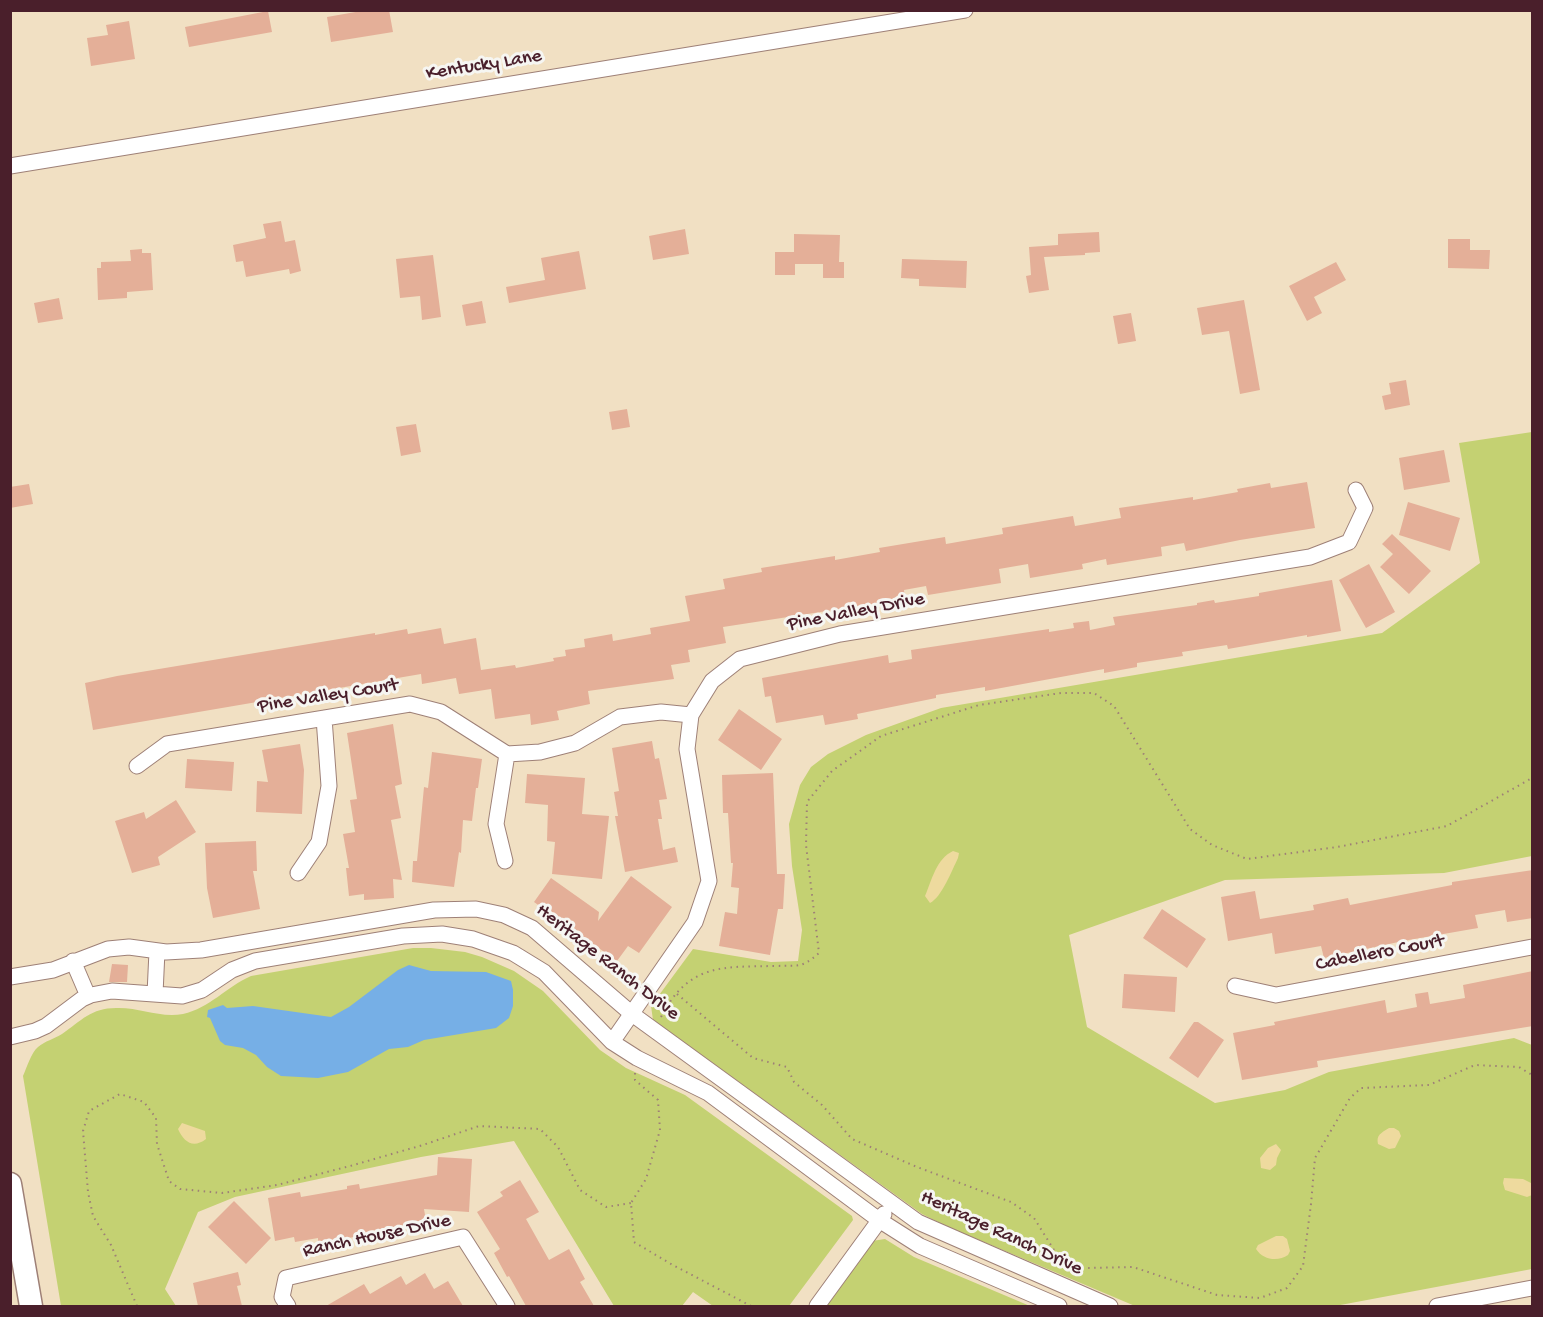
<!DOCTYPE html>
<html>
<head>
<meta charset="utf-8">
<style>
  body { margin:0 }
  #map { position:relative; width:1543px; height:1317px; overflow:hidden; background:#f1e0c3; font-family:"Gochi Hand",sans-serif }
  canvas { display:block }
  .frame { position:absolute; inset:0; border:12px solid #4a1f2b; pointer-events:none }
</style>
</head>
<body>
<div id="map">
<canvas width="1543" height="1317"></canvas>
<div class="frame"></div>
</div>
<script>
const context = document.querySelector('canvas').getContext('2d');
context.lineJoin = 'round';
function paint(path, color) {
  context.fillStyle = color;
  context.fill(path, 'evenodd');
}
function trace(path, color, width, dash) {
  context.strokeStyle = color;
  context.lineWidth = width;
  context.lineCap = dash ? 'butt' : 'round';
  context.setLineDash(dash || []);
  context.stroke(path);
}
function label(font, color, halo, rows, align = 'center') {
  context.font = font + ' "Gochi Hand",sans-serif';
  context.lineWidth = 6;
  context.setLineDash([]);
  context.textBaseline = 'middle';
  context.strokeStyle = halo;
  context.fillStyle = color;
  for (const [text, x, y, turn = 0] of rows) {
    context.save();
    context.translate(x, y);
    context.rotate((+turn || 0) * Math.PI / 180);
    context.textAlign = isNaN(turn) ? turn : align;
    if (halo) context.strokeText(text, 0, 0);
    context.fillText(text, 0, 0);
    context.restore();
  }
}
paint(new Path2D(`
  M1532 432V856L1444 873 1225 880 1069 935 1087 1027 1215 1103 1285 1090 1329 1072 1420 1055 1514 1038 1532 1045V1269L1335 1306H1135L946 1226 922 1214 653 1020 651 1006 693 949 771 962 798 961 802 930 792 866 789 824 800 785 811 767 828 754 866 735 941 708 1382 633 1480 563 1459 443Z
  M413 948H431L465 952 482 957 514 971 543 991 600 1050 626 1068 685 1095 852 1216 853 1220 789 1306H713L693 1292 682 1306H614L514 1141 421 1157 235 1197 198 1212 165 1289 176 1306H61L23 1076C27 1067 31 1053 38 1047 45 1041 54 1039 62 1034 82 1020 92 1007 119 1008 141 1008 160 1018 183 1014 210 1008 226 987 251 976Z
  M885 1239 914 1257 1030 1306H823L872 1241Z`), '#c4d172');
paint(new Path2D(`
  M953 851 959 853 958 858C952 870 942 897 930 903L925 896C932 880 936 859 953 851Z
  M182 1123 205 1131 206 1139C193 1149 184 1142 178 1129Z
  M1389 1128H1394L1399 1131 1401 1136 1395 1148 1389 1149 1378 1144C1376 1135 1381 1133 1389 1128Z
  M1276 1144 1281 1150 1277 1158 1276 1165 1270 1170 1261 1168 1260 1158 1268 1148Z
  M1504 1178 1523 1179 1531 1183 1532 1195 1527 1197 1505 1190 1503 1183Z
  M1276 1236H1283L1287 1239 1290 1251 1288 1255C1278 1262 1263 1260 1256 1249L1258 1245Z`), '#eeda9e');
paint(new Path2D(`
  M409 965 431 971 486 972 511 981 513 990V1006L509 1018 496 1028 424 1040 408 1047 389 1049 348 1072 318 1078 281 1076 267 1067 256 1055 243 1048 225 1045 220 1041 210 1018 207 1017 208 1010 223 1005 227 1008 253 1006 331 1017 349 1007 398 970Z`), '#76afe6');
paint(new Path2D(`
  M367 10H389L393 32 331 42 327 17Z
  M268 11 272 32 189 47 185 27Z
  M129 21 135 59 91 66 87 38 108 35 106 25Z
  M281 221 285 242 295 240 301 271 290 274 289 269 246 277 243 261 236 262 233 245 266 238 263 224Z
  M685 229 689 254 653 260 649 236Z
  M1099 232 1100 252 1085 253V255L1044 257 1049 290 1029 293 1026 276 1031 275 1029 247 1058 245V234Z
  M794 234 840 235 839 262H844V278H823V264H795V275H775V252H794Z
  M1448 239H1470V250H1490L1489 269 1448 268Z
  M142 249V253H151L153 290 127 292V298L98 300 97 268H101V262L131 261 130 250Z
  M579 251 586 289 509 303 506 287 545 280 541 258Z
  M433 255 441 317 422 320 420 296 400 298 396 259Z
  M902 259 967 261 966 288 919 286V279L901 278Z
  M1336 262 1346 280 1314 297 1322 313 1307 321 1289 286Z
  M59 298 63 319 38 323 34 303Z
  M1244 300 1260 390 1240 394 1229 331 1202 335 1197 308Z
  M482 301 486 323 466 326 462 305Z
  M1131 313 1136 341 1118 344 1113 316Z
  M1406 380 1410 405 1385 410 1382 396 1391 394 1389 383Z
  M627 409 630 427 612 430 609 412Z
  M416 424 421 452 401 456 396 427Z
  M1444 450 1450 482 1404 490 1399 458Z
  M1307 482 1315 528 1240 540 1186 551 1184 543 1161 547 1162 556 1107 565 1106 559 1082 564 1083 569 1030 578 1028 564 999 569 1001 583 928 595 926 586 904 590 905 599 723 627 726 643 688 650 690 662 671 665 674 679 588 691 590 704 557 711 559 720 531 725 530 714 495 719 491 689 459 694 456 678 422 684 421 674 93 730 85 683 117 676 375 633V635L407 629 408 634 441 628 444 644 476 638 481 670 515 665 516 668 554 661 553 658 566 656 565 650 585 647 584 639 612 634 613 641 651 634 650 628 690 621 685 596 725 589 723 579 762 572 761 568 835 556V560L880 552 879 548 945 537 946 544 1003 534 1002 528 1073 516 1075 526 1121 518 1119 508 1193 497V500L1238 492 1237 489 1270 483 1271 488Z
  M29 484 33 504 10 508V487Z
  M1408 502 1460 518 1450 551 1399 535Z
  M1392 534 1431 571 1409 594 1380 567 1393 554 1382 544Z
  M1369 564 1395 612 1366 628 1339 580Z
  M1332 580 1341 631 1307 637V635L1228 649 1227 645 1182 652 1183 656 1137 663V667L1104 673V669L985 691V687L936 695V698L857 714 858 719 825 725 823 715 776 723 771 696 765 697 762 678 888 655 889 663 912 659 911 650 1049 629V632L1074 628 1073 623 1089 621 1090 630 1115 625 1113 617 1197 605V603L1214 600 1215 603 1259 596V593Z
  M739 709 782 739 761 770 718 740Z
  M393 724 402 784 395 786 401 818 391 820 402 880 393 879 394 898 364 900V894L349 896 346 868H349L343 834 355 832 350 800 357 799 347 733Z
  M652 741 655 759 659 758 667 799 659 800 662 819H658L663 850 675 847 678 862 625 872 615 816H618L614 792 619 791 612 748Z
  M300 744 304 770 302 814 256 812 257 781 268 782 262 750Z
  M432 752 482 759 478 788H476L472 821 463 820 461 853 459 852 454 887 412 882 413 861H417L424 787 428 788Z
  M187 759 234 762 232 791 185 788Z
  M773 773 777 874H785L783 909H778L770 955 719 946 725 912 737 914 739 888 731 887 733 863H731L728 813H723L722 775Z
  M527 774 585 778 582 814 609 816 602 879 552 874 555 842 547 841 548 805 525 803Z
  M176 800 196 832 158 857 160 865 132 873 115 821 144 812 146 819Z
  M256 841 257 871H253L260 909 213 918 207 888 205 843Z
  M1533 870V918L1507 922 1505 910 1475 915 1478 928 1403 941 1324 958 1321 946 1275 954 1272 933 1228 941 1221 897 1255 891 1260 919 1314 910 1313 905 1348 898 1350 905 1452 885V882Z
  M631 876 672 907 639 953 628 946 617 961 534 902 551 878 599 912 598 921Z
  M1162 909 1206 939 1187 968 1143 938Z
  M112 964 128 965 127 982H109Z
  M1533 971V1026L1317 1061 1318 1067 1242 1080 1233 1033 1275 1025 1274 1022 1385 1000 1387 1013 1417 1007 1415 994 1428 992 1430 1004 1465 998 1463 985Z
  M1124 974 1177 977 1175 1012 1122 1008Z
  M1194 1022H1198L1224 1040 1198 1078 1169 1058Z
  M438 1157 472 1159 469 1212 424 1209 426 1221 389 1228 390 1231 318 1243V1238L295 1242 294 1237 275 1241 268 1198 300 1192 301 1197 347 1189V1186L359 1184 360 1189 437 1175Z
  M520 1180 539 1212 526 1219 549 1260 569 1249 585 1279 580 1282 594 1306H526L509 1276 507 1277 494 1253 500 1249 477 1212 503 1196 500 1192Z
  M234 1201 271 1238 246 1264 208 1227Z
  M238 1272 241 1285 237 1286 242 1306H198L193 1283Z
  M425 1273 434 1289 448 1281 463 1306H326L364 1284 370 1294 401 1276 406 1285Z`), '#e4af98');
const street = new Path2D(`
  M10 166 965 10
  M137 766 167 744 410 704 441 712 507 754 540 752 575 743 620 717 661 712 691 715
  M505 861 496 824 507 754
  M298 873 319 842 329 786 324 718
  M73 961 88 996
  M10 977 53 970 108 949 129 947 166 952 201 950 434 910 476 909 504 915 532 928 632 1014 918 1222 1110 1306
  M1235 986 1276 995 1532 947
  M155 994 157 951
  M10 1037 35 1031 46 1026 82 999 91 995 112 991 182 996 202 990 232 970 255 961 403 936 423 935 442 934 473 939 513 953 544 972 612 1042 637 1058 708 1093 879 1220 920 1246 1059 1306
  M612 1042 695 922 709 881 687 749 691 715 712 681 740 659 840 634 1310 557 1349 542 1365 508 1356 490
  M288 1306 282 1297 286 1278 463 1237 507 1306
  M817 1306 884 1214
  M1437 1306 1532 1288`);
const secondary = new Path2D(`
  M10 1184 31 1306`);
trace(street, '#9e8077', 17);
trace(secondary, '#9e8077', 25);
trace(new Path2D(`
  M677 994 753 1058 787 1067 794 1082 822 1105 852 1139 917 1167 1011 1202 1034 1218 1059 1258 1084 1268 1133 1267 1217 1295 1260 1298 1287 1288 1303 1266 1311 1204 1315 1158 1350 1098 1361 1088 1429 1085 1475 1065 1519 1067 1532 1075
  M661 1017C689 963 722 967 776 966 799 965 801 969 819 953L806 845 807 802 832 771 881 736 979 705 1061 693H1094L1114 706 1190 829 1212 845 1247 859 1337 847 1447 826 1532 778
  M635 1073V1080L658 1100 660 1130 646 1179 631 1203 634 1242 671 1264 751 1306
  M137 1306 111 1245 93 1216 88 1192 83 1131 89 1111 120 1094 144 1102 156 1118 157 1144 169 1181 180 1189 222 1193 277 1185 350 1166 423 1145 479 1126 540 1129 558 1147 580 1190 606 1207 631 1203`), '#9e8077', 2, [1.5, 4.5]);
trace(street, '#fff', 15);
trace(secondary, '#fff', 22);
label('20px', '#4a1f2b', '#f6f6f2', [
  ["Kentucky Lane",484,66,-9],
  ["Pine Valley Drive",856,613,-11],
  ["Pine Valley Court",328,697,-9],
  ["Cabellero Court",1380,954,-11],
  ["Heritage Ranch Drive",607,963,38],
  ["Heritage Ranch Drive",1001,1234,25],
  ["Ranch House Drive",377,1237,-12]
]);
</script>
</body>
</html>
